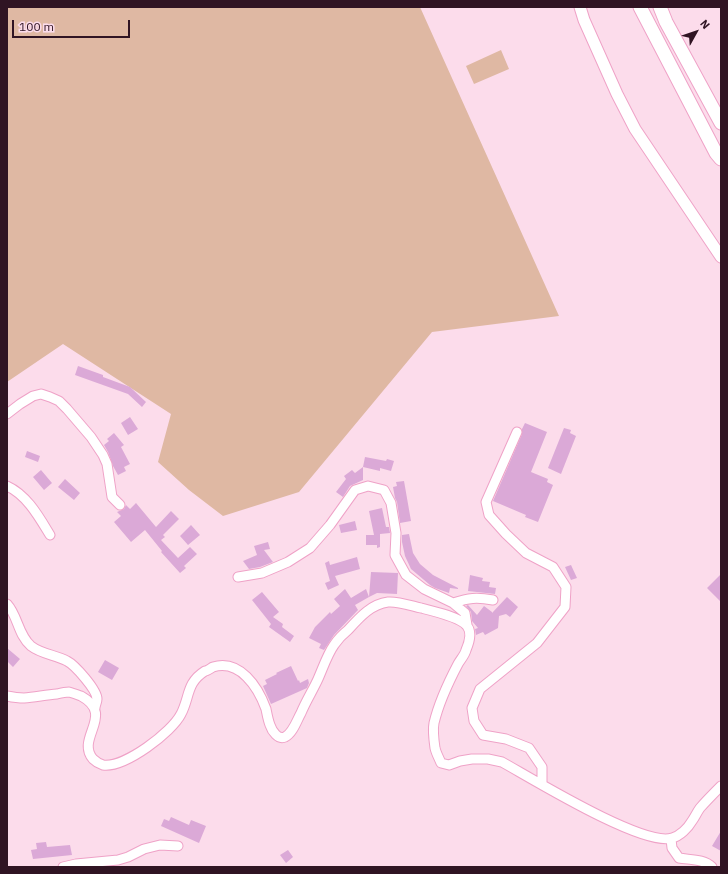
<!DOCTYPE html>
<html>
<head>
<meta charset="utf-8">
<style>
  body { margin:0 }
  #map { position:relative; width:728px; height:874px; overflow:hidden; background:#fcdceb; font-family:"IBM Plex Sans",sans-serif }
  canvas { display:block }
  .frame { position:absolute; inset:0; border:8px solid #301423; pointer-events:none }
  .north { position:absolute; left:676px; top:12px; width:40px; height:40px; -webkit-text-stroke:3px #fcdceb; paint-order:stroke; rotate:50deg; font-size:11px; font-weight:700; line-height:16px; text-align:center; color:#301423 }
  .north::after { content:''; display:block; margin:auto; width:14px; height:18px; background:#301423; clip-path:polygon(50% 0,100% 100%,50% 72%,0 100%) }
  .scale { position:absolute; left:12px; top:20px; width:118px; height:18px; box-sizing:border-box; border:2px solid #301423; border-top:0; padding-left:5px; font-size:12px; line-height:14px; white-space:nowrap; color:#301423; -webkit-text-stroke:3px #fcdceb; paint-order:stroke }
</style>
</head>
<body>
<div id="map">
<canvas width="728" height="874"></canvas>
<div class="frame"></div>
<div class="north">N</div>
<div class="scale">100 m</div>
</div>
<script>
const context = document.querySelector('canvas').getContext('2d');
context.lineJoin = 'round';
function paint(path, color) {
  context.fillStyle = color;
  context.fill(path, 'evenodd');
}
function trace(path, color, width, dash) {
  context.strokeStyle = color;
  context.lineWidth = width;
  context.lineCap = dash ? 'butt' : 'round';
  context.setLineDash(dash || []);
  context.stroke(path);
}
paint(new Path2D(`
  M7 7H420L559 316 432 332 299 492 223 516 189 490 158 462 171 414 63 344 7 382Z
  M501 50 509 69 474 84 466 66Z`), '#dfb8a3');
paint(new Path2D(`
  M78 366 103 375V377L130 387 146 402 142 407 128 394 75 375Z
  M130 417 138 429 128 435 121 423Z
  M525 423 547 432 531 472 548 479 547 482 553 485 538 522 525 517 526 515 493 501 522 434V429Z
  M564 428 571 430 570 433 576 436 561 474 548 468Z
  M114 433 124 445 121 447 130 464 124 467 126 471 118 475 113 466 108 452 104 445 109 441 107 439Z
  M27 451 40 456 38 462 25 457Z
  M365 457 386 461 387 459 394 461 391 471 380 468V471L363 467Z
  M363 467V480L350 486 343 497 336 492 346 479 344 476 352 470 355 473Z
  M41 470 52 483 44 490 33 477Z
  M65 479 80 493 74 500 58 487Z
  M404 481 411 521 400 523 397 502 395 498 393 487 397 486 396 482Z
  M136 503 156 527 171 511 179 519 163 535 165 537 161 540 178 558 190 547 197 554 184 566 186 568 180 573 161 552 162 551 145 530 131 542 114 522 121 516 117 512 124 509 126 505 130 509Z
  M382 508 386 527H389L390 533 380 534V547L377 548V545H366V535H374L369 511Z
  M355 521 357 530 341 533 339 525Z
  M191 525 200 535 188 545 180 536Z
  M409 534 413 553 420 564 433 575 458 588V589L450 588 449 593 435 588 430 585 411 569 405 556 402 542V535Z
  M268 542 270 549 264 550 273 562 260 567 249 569 243 561 257 555 254 546Z
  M357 557 360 569 335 576 339 585 328 590 325 583 330 581 325 563 329 561 330 565Z
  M571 565 577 578 571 580 565 567Z
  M371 572 398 573 397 594 377 593 369 597Z
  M721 574V602L707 588Z
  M470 575 483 578 482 581 490 582 489 587 496 588 495 594 468 591Z
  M345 589 351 598 366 589 369 597 355 605 358 610 334 635 324 650 319 648 321 644 309 638 315 627 330 612 331 614 340 606 334 599Z
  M262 592 279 612 273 617 283 624 282 627 294 636 290 642 269 627 271 624 252 600Z
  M507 597 518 607 510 617 506 614 499 616 498 628 485 635 483 632 476 635 475 629 478 628 472 621 471 612 466 606 468 605 477 615 484 606 492 612V613Z
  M7 648 20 659 13 667 7 661Z
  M105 660 119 668 112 680 98 672Z
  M291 666 298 681 299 680 300 683 308 679 309 683 307 688 271 704 263 686 267 684 265 680 277 674 276 673Z
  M171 817 189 825 191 820 206 826 199 843 161 826 164 819 169 821Z
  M721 831V851L712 846Z
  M46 842 47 847 70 845 72 855 33 859 31 850 37 849 36 843Z
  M288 850 293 857 286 863 280 855Z`), '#dba9d7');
const minor = new Path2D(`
  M7 414 20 404 33 396 41 394 50 397 59 401 67 409 91 437 103 455 107 464 112 497 120 505
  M517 432 486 502 489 515 506 534 526 553 553 567 566 587 565 607 537 643 480 689 472 708 474 721 483 735 506 739 529 748 542 767V784
  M7 486C27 495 39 517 50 535
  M238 577 262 573 288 562 310 548 330 525 355 490 368 486 384 490 391 503 396 533 395 555 406 575 424 589 453 603 465 613 467 625
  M453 603C469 598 476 597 493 600
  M7 604C18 616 18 635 31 646 41 654 56 655 67 661 75 665 97 690 97 699 97 702 95 705 95 708
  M7 696C12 697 18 698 24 698 35 697 46 695 57 694 61 693 65 692 69 692 73 693 78 695 81 696 116 715 75 738 93 759 95 761 100 764 103 765 125 768 172 732 181 714 190 697 186 683 205 671 207 671 211 668 213 667 240 659 258 687 266 709 267 714 268 720 270 725 272 731 278 740 285 737 293 733 297 720 301 713 306 701 313 690 318 679 323 668 327 655 334 645 338 639 343 634 348 630 359 618 371 604 388 602 397 601 412 606 421 608 433 611 460 617 467 626 472 632 469 643 466 650 465 655 460 660 458 664 448 683 439 702 434 723 433 728 434 741 435 748 436 753 439 758 441 763L449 765 460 761 472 759H488L502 762C531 778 643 847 672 838 680 836 688 828 692 821 695 817 697 812 700 808 707 800 714 793 721 786
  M671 839 672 848 679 858C690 860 704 859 712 867
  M63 867 76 864 118 860 128 857 144 849 160 845 178 846`);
const major = new Path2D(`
  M580 7 584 20 617 94 635 129 721 257`);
const highway = new Path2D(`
  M640 7 716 153 721 159
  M660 7 666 22 721 123`);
trace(minor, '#efa2c7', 11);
trace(major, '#efa2c7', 13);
trace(highway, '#efa2c7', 15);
trace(minor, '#fff', 9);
trace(major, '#fff', 11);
trace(highway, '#fff', 13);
</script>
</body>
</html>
